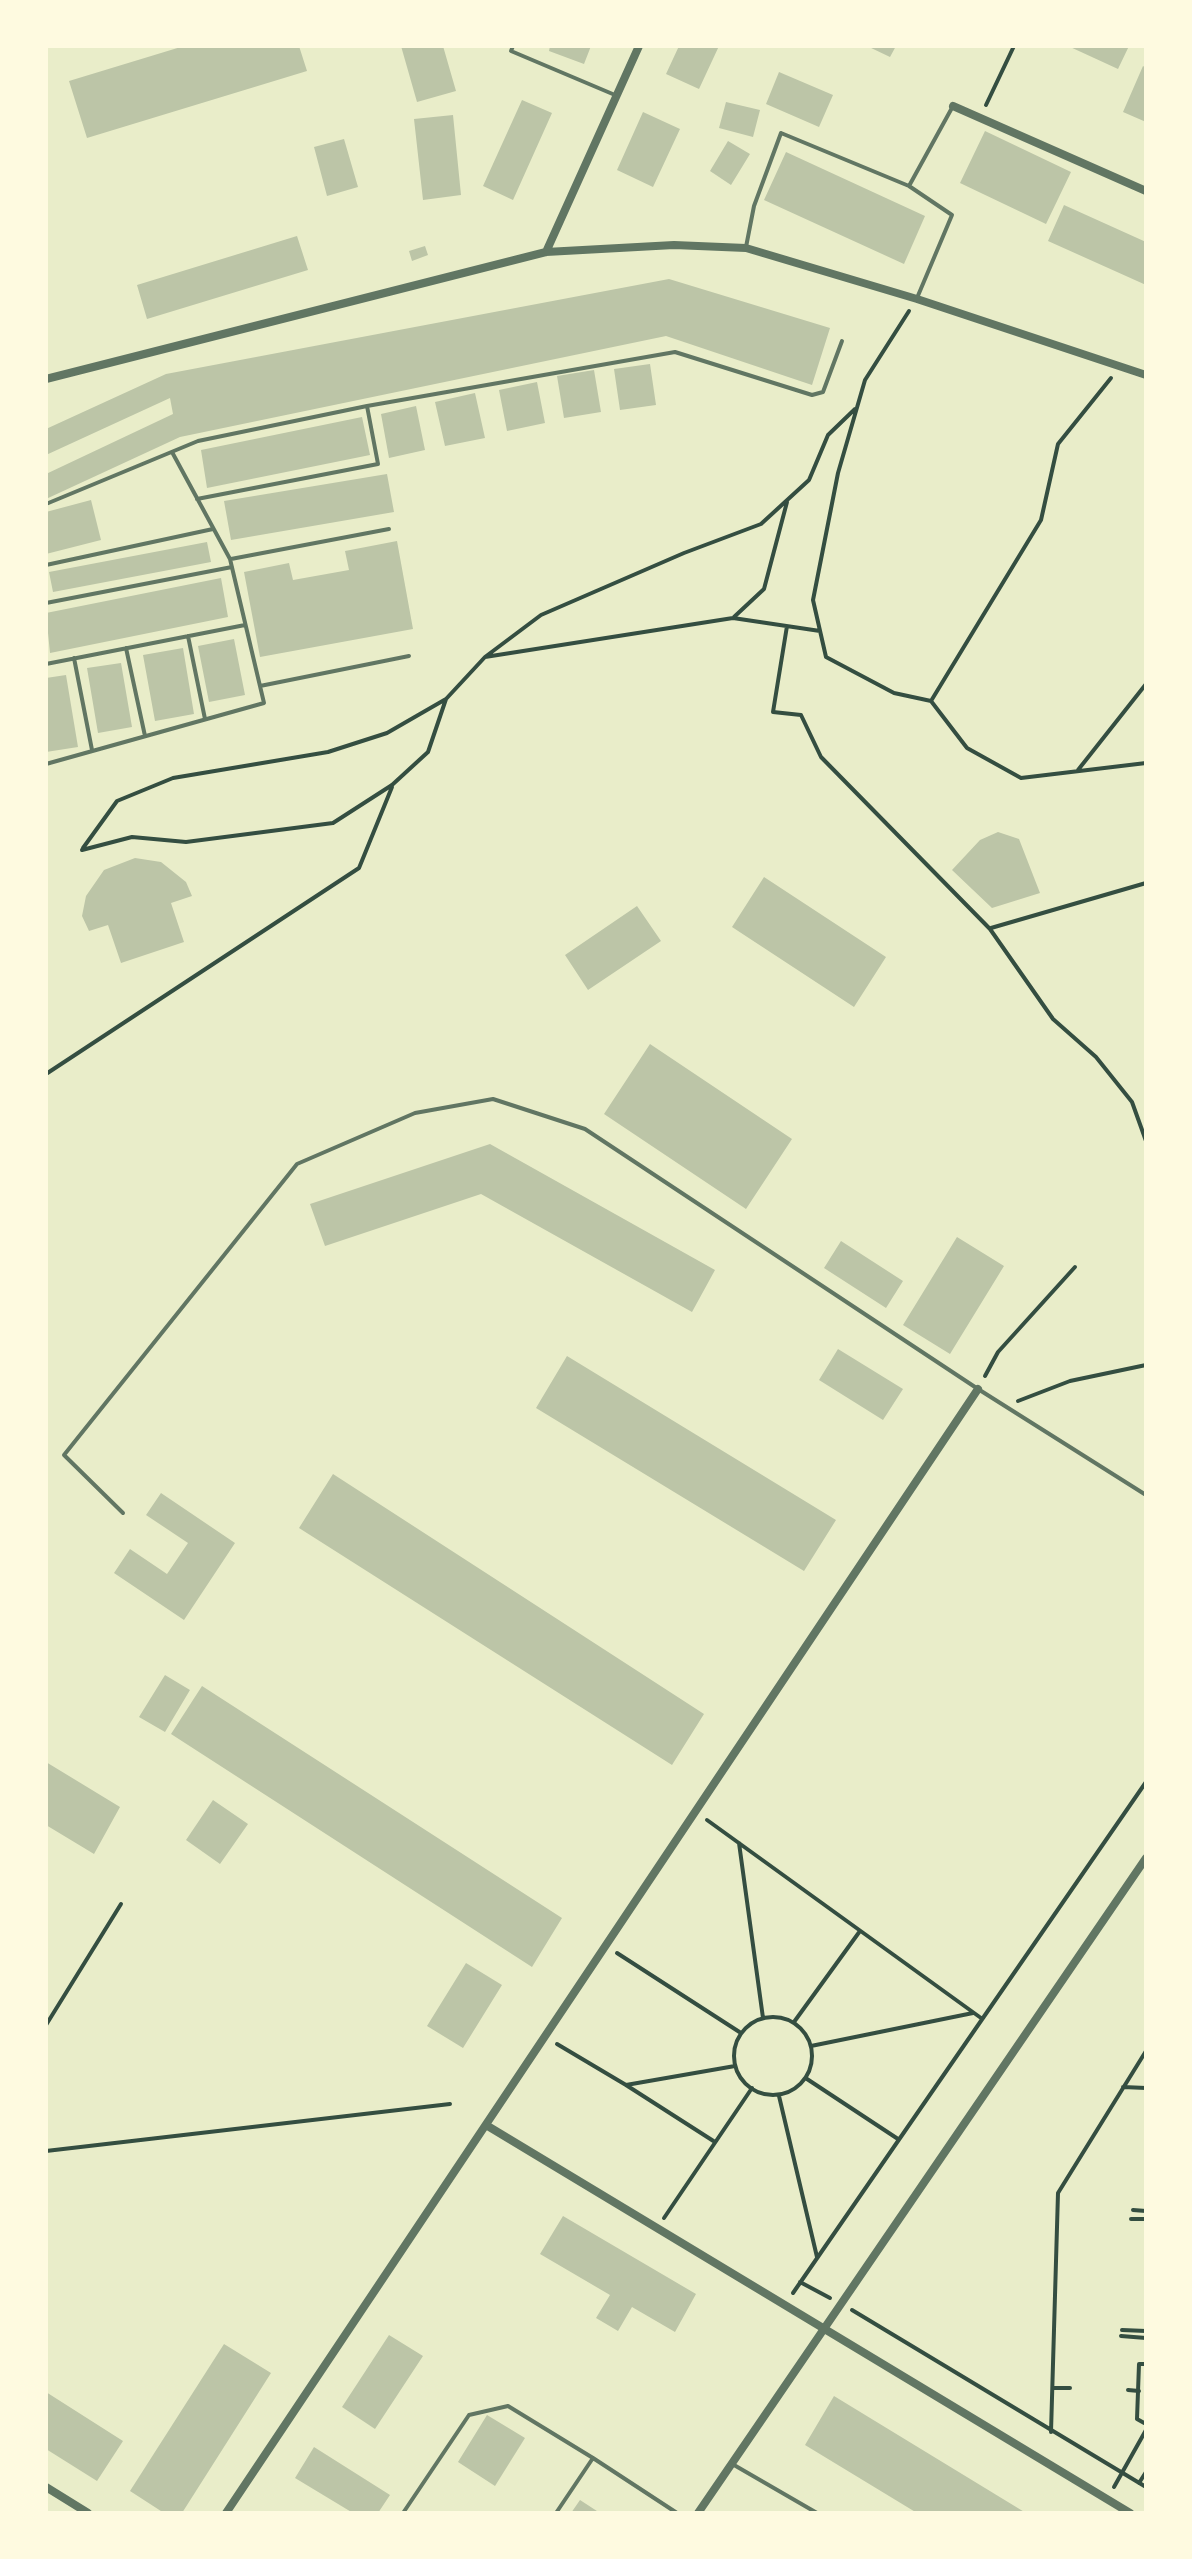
<!DOCTYPE html>
<html>
<head>
<meta charset="utf-8">
<style>
  body { margin:0 }
  #map { position:relative; width:1192px; height:2559px; overflow:hidden; background:#e9edc9; font-family:"Golos Text",sans-serif }
  canvas { display:block }
  .frame { position:absolute; inset:0; border:48px solid #fefae0; pointer-events:none }
</style>
</head>
<body>
<div id="map">
<canvas width="1192" height="2559"></canvas>
<div class="frame"></div>
</div>
<script>
const context = document.querySelector('canvas').getContext('2d');
context.lineJoin = 'round';
function paint(path, color) {
  context.fillStyle = color;
  context.fill(path, 'evenodd');
}
function trace(path, color, width, dash) {
  context.strokeStyle = color;
  context.lineWidth = width;
  context.lineCap = dash ? 'butt' : 'round';
  context.setLineDash(dash || []);
  context.stroke(path);
}
paint(new Path2D(`
  M184 46H299L307 71 87 138 69 81Z
  M401 46H443L456 91 417 102Z
  M550 46H591L584 64 549 51Z
  M679 46H719L699 89 666 74Z
  M867 46H896L890 57Z
  M1068 46H1129L1118 69Z
  M1143 66 1146 68V122L1123 112Z
  M779 72 833 95 819 127 766 104Z
  M522 100 552 113 513 200 483 186Z
  M726 102 760 110 753 137 719 128Z
  M643 112 680 129 653 187 617 170Z
  M453 115 461 195 423 200 414 119Z
  M985 131 1071 172 1046 224 960 183Z
  M344 139 358 187 327 196 314 147Z
  M728 141 750 154 731 185 710 171Z
  M786 152 925 216 904 264 764 200Z
  M1064 205 1146 242V285L1048 241Z
  M297 236 308 270 147 319 137 285Z
  M425 246 428 255 412 261 409 251Z
  M669 279 830 328 812 385 666 336 180 437 46 499V474L173 414 170 398 46 455V429L166 374Z
  M650 364 656 405 620 410 614 369Z
  M594 370 601 412 564 418 557 376Z
  M537 382 545 423 507 431 499 390Z
  M475 393 485 438 445 446 435 402Z
  M416 406 425 450 389 458 381 414Z
  M362 417 370 455 207 488 201 450Z
  M387 474 394 512 231 540 224 501Z
  M91 500 101 540 46 554V512Z
  M397 541 413 629 260 657 244 572 289 563 293 580 349 570 345 551Z
  M207 542 211 562 53 592 49 572Z
  M221 578 228 617 50 653 46 613Z
  M234 639 245 695 209 702 198 646Z
  M183 648 194 714 155 721 143 655Z
  M121 663 132 727 98 733 87 668Z
  M66 675 78 747 46 752V678Z
  M998 832 1019 839 1040 893 992 908 952 870 980 840Z
  M135 858 161 862 186 882 192 896 171 903 184 942 121 963 108 925 89 931 82 916 86 896 104 870Z
  M764 877 886 957 854 1007 732 927Z
  M637 906 661 941 588 990 565 955Z
  M650 1044 792 1139 746 1209 604 1114Z
  M490 1144 715 1270 692 1312 481 1194 325 1246 310 1204Z
  M957 1237 1004 1266 950 1354 903 1325Z
  M841 1241 903 1281 886 1308 824 1268Z
  M838 1349 903 1389 883 1420 819 1380Z
  M567 1356 836 1520 804 1571 536 1408Z
  M333 1474 704 1714 672 1765 299 1528Z
  M161 1493 235 1543 184 1620 114 1573 130 1549 167 1574 188 1543 146 1515Z
  M165 1675 190 1690 165 1732 139 1717Z
  M202 1686 562 1918 532 1967 171 1734Z
  M46 1762 120 1807 94 1854 46 1825Z
  M213 1800 248 1824 220 1864 186 1840Z
  M466 1963 502 1985 463 2048 427 2026Z
  M563 2216 696 2294 675 2332 632 2307 618 2331 596 2318 610 2295 540 2254Z
  M389 2335 423 2356 375 2429 342 2407Z
  M224 2344 271 2373 182 2513H164L130 2491Z
  M46 2392 123 2441 97 2481 46 2449Z
  M834 2396 1026 2513H917L805 2445Z
  M487 2415 525 2438 495 2486 458 2462Z
  M314 2447 390 2495 378 2513H353L295 2478Z
  M580 2500 600 2513H571Z`), '#bcc5a7');
trace(new Path2D(`
  M986 105 1014 46
  M909 311 865 380 838 473 813 600 826 657 894 693 931 701 967 748 1021 778 1146 763
  M734 617 764 589 787 502
  M787 626 773 712 801 715 821 757 990 929 1053 1019 1096 1057 1132 1102 1146 1141
  M485 657 541 615 684 553 761 524 809 480 828 435 855 409
  M931 701 1041 520 1058 444 1111 378
  M1078 770 1146 684
  M83 848 117 801 173 778 328 752 387 733 446 699
  M82 850 132 837 186 842 333 823 392 785 428 752 446 699 485 657 733 618 820 631
  M991 928 1146 883
  M46 1074 359 868 392 787
  M985 1376 998 1352 1075 1267
  M1018 1401 1070 1381 1146 1365
  M707 1820 981 2018
  M739 1843 763 2018
  M617 1953 741 2033
  M734 2056a39 39 0 1 1 78 0a39 39 0 1 1-78 0Z
  M794 2022 860 1931
  M46 2025 121 1904
  M557 2044 626 2085
  M811 2046 973 2013
  M807 2079 898 2139
  M1123 2087 1146 2088
  M779 2096 817 2257
  M715 2142 626 2085 735 2066
  M46 2151 450 2104
  M1133 2210 1146 2211
  M664 2218 752 2088
  M1131 2219H1146
  M800 2282 830 2298
  M793 2293 1146 1782
  M852 2310 1146 2487
  M1122 2330 1146 2331
  M1121 2336 1146 2338
  M1146 2364H1139L1137 2419 1146 2424
  M1053 2388H1070
  M1128 2390 1139 2391
  M1051 2432 1058 2193 1146 2051
  M1139 2483 1146 2472
  M1114 2487 1146 2430`), '#344e41', 4);
trace(new Path2D(`
  M513 46 511 51 615 95
  M909 186 952 215 917 298
  M746 247 754 206 781 133 909 186 953 106
  M197 499 378 464 367 406
  M46 504 198 441 367 406 675 352 812 395 823 392 842 341
  M231 559 389 529
  M46 565 213 529
  M46 603 232 567
  M188 636 205 719
  M126 648 145 736
  M74 658 92 750
  M46 664 245 625
  M260 686 409 656
  M46 764 264 703 230 559 172 452
  M123 1513 64 1455 297 1164 415 1113 493 1099 585 1129 978 1389 1146 1495
  M734 2465 817 2513
  M403 2513 469 2415 508 2406 593 2458
  M556 2513 593 2458 677 2513`), '#617663', 4);
trace(new Path2D(`
  M953 106 1146 191
  M546 252 639 46
  M46 379 546 252 674 245 746 248 917 299 1146 375
  M486 2125 1130 2513
  M46 2487 88 2513
  M226 2513 978 1389
  M698 2513 1146 1858`), '#617663', 8);
</script>
</body>
</html>
